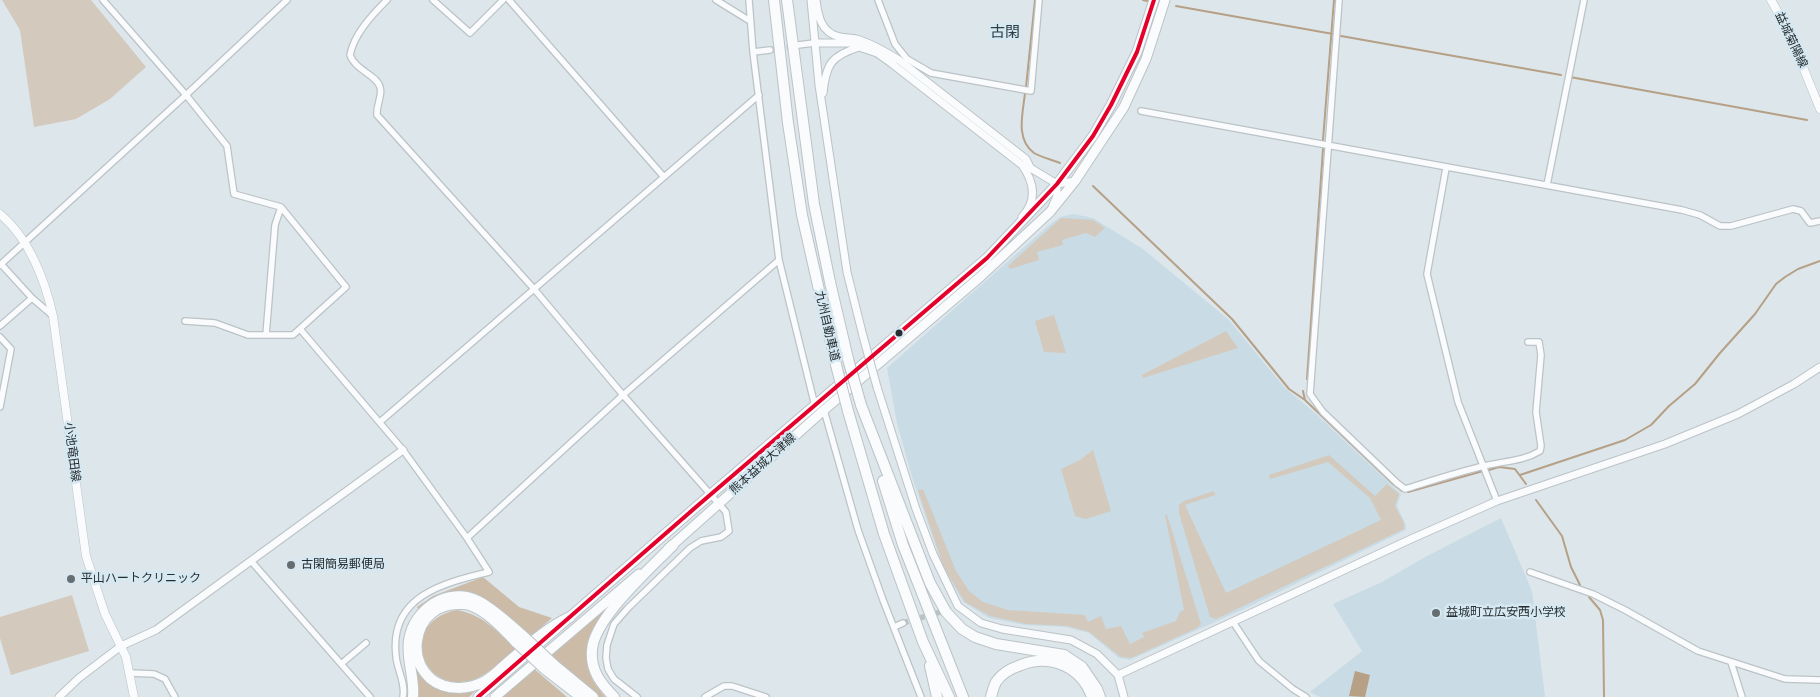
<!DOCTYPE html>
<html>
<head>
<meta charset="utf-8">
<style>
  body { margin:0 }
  canvas { display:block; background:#dce6eb }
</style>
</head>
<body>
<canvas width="1820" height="697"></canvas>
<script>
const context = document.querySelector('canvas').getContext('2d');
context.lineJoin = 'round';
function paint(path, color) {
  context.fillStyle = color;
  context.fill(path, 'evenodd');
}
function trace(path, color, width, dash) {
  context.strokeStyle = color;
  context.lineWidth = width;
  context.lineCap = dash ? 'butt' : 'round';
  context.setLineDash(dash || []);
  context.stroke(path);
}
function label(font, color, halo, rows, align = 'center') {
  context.font = font + ' Rubik,"Noto Sans JP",sans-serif';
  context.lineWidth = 5;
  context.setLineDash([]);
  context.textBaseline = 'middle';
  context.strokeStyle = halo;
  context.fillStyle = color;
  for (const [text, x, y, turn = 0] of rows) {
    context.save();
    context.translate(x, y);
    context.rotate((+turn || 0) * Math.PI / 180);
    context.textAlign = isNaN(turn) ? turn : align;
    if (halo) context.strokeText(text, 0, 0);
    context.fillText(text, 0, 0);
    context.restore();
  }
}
paint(new Path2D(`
  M1074 214 1093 218 1143 249 1228 319 1285 388 1314 412 1401 494 1397 506 1406 525V530L1246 608 1130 660 1119 658 1089 633 1066 627 1025 625 989 618 963 602 943 568 912 477 897 423 887 368 1048 226 1060 217Z
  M1501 518 1532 591 1545 697H1320L1310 692 1362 651 1333 604 1382 582 1425 557Z`), '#c9dce5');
paint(new Path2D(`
  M2 0H91L146 67 110 99 76 119 34 127 20 30Z
  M1061 218 1093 220 1105 228 1095 237 1086 233 1062 240 1063 245 1037 252 1039 260 1010 269 1008 266Z
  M1054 315 1066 353 1044 352 1035 321Z
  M1226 331 1238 348 1143 378 1142 375Z
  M1093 450 1111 511 1086 519 1075 516 1061 469 1080 460Z
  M1329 455 1375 496 1387 484 1399 494 1395 506 1404 523V529L1216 619 1210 617 1179 513V505L1184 501 1214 491 1215 495 1185 505 1226 593 1381 520 1370 498 1328 462 1270 479 1269 475Z
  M923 489 956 571 969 591 983 602 1008 610 1085 615 1088 622 1101 616 1106 629 1121 626 1130 644 1144 637 1142 633 1176 621 1180 612 1184 610 1165 515H1167L1201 624 1197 628 1131 658 1121 657 1089 632 1067 626 1026 624 990 616 965 602 944 568 918 490Z
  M72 595 89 651 11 675 0 638V617Z`), '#d4c9bd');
paint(new Path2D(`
  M483 577 519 607 552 618 529 638C496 604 463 571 418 609L417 607 433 596Z
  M616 598 587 659 589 671 593 681 605 697H597L546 656Z
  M457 610C482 614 498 632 515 649 501 661 487 677 468 681 420 692 399 621 457 610Z
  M414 656C433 679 440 697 474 690L475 691 469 697H416Z
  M533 668 567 697H499Z`), '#cbbba7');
paint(new Path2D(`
  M1355 671 1370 675 1365 697 1349 696Z`), '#b6a086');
trace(new Path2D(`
  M1143 0 1147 1
  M1176 6 1333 34
  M1341 36 1561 75
  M1570 77 1807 120
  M1026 87 1035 0
  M1025 93C1023 113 1015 139 1034 153 1041 157 1052 160 1060 163
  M1323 140 1334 0
  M1093 186 1232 319 1289 389 1305 400 1393 484 1402 491
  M1307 379 1323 149
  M1303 391 1305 400
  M1489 470 1499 467 1515 469 1526 484
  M1520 475 1625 440 1651 425 1669 406 1695 384 1720 353 1755 314 1776 284 1785 277 1798 269 1820 261
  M1408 492 1483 471
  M1536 500 1562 536 1571 567 1580 585
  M1589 597 1600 610 1603 620 1604 697`), '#b6a086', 2);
trace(new Path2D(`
  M770 50 795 46
  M903 623 947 610`), '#b8c1c6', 5.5, [5.5, 3]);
const minor = new Path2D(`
  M103 0 186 95 227 146 234 194 281 207 346 287 293 335H248L215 323 185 321
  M387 0C372 15 354 34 350 55 355 70 377 75 380 87 383 96 376 104 377 115L535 290 623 395 726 512 729 531 721 537 701 541 690 548 628 608 614 624 607 645 606 658 608 669 614 679 637 697
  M433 0 470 33 503 0
  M509 0 664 177
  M716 0 750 21
  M749 0 753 52 779 260 815 406
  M878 0 895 44 907 59 931 73 1031 91 1039 0
  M1339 0 1310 394 1323 412 1397 483 1405 489C1431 481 1458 472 1484 466 1503 461 1522 462 1540 451L1541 446 1536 412 1541 355 1539 342H1528
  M798 45 814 43
  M753 52 770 50
  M1141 111 1682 210 1700 215 1720 226H1731L1793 209 1801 211 1810 223 1820 221
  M1446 168 1427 274 1458 402 1497 501
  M1547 185 1584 0
  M1 264 32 298 53 316
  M0 265 186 95 287 0
  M0 326 32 298
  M300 329 403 450 467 538 489 572C443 583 389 596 396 656 397 670 406 683 403 697
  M266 335 275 225 281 207
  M0 337 11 349 0 407
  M824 410 858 530 883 600 921 697
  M381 421 759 95
  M467 538 623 395 779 260
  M251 561 370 697
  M1530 572 1593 594 1625 610 1698 651 1785 679 1820 680
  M1233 622 1259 661 1293 689 1306 697
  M894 627 903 623
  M1731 662 1742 697
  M341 664 366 643
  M130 673 154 674 165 679 175 697
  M705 697 724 686H732L766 697`);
const tertiary = new Path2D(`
  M811 0 819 85 847 272 863 336
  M816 0C818 16 821 33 840 37 845 38 851 38 856 39 871 43 886 52 899 60L1026 159 1030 167
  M814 43H858
  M853 43 859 47 877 53 891 63 1022 165C1034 182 1038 200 1022 217
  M823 93C826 64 831 56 859 47
  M1027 166 1057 184 1075 181
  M1053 205 1057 196V184
  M877 387 916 509 933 554 958 606 981 623 1002 629 1071 640 1097 654 1118 675 1124 697
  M1118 675 1411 539 1497 501 1665 444 1738 414 1794 384 1820 367
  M59 697 79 678 121 646 156 630 403 450`);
const secondary = new Path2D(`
  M1771 0 1788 30 1820 109
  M0 214C29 238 45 280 53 316L86 556 105 614 126 657 134 697`);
const primary = new Path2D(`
  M668 549 824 410 980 277 1050 212 1075 181 1124 107 1146 59 1165 0
  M478 697 696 507 987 258 1057 184 1093 136 1111 105 1137 52 1154 0
  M495 697 639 574`);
const motorway = new Path2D(`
  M774 0 788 123 802 215 836 365
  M787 0 814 204 830 282 848 359
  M861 405 930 583 946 612 962 629 975 637 996 644 1064 655 1082 667 1097 689 1100 697
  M848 411 884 534 923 642 949 697
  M883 481 903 545 963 697
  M516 642C503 629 489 613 472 606 469 604 465 604 461 604 437 603 420 618 417 641 415 656 420 669 431 679 446 691 469 690 485 681 493 677 499 670 506 664 526 647 546 628 570 617
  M553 664 593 697
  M930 666 937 697
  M545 669 581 697
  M413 697C415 678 406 659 409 640 414 609 448 586 478 601 495 610 509 624 523 636
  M614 697C601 684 590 670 592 650 594 618 651 568 673 545
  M991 697C992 693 994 686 996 682 1001 674 1012 668 1021 665 1050 654 1081 666 1092 697`);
trace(minor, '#bcc3c7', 8);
trace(tertiary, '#bcc3c7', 9);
trace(secondary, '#bcc3c7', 9);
trace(primary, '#bcc3c7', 11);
trace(motorway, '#bcc3c7', 12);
trace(minor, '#fafbfc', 5.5);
trace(tertiary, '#fafbfc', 7);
trace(secondary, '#fafbfc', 8);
trace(primary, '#fafbfc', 9);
trace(motorway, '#fafbfc', 10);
const tertiaryBridge = new Path2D(`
  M863 336 877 387`);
const motorwayBridge = new Path2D(`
  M848 359 861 405
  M836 365 848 411
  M523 636 553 664
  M516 642 545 669`);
trace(tertiaryBridge, '#bcc3c7', 9, []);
trace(motorwayBridge, '#bcc3c7', 12, []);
trace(tertiaryBridge, '#fafbfc', 7);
trace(motorwayBridge, '#fafbfc', 10);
trace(new Path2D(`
  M478 697 696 507 987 258 1057 184 1093 136 1111 105 1137 52 1154 0`), '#e4002b', 4);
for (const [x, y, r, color] of [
  [899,333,4.5,"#272e31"],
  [291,565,5,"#666e72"],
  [71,579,5,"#666e72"],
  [1436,613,5,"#666e72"]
]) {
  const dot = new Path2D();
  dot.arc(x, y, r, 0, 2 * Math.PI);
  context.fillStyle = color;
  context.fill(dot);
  trace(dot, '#d6e8f1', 2);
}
label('12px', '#272e31', '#d6e8f1', [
  ["益城菊陽線",1791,40,65],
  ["九州自動車道",827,326,77],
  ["小池竜田線",72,452,83],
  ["熊本益城大津線",763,464,-42]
]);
label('12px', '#272e31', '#d6e8f1', [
  ["古閑簡易郵便局",301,565],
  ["平山ハートクリニック",81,579],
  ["益城町立広安西小学校",1446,613]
], 'left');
label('15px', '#2f3d44', '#d6e8f1', [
  ["古閑",1005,33]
]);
</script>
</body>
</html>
